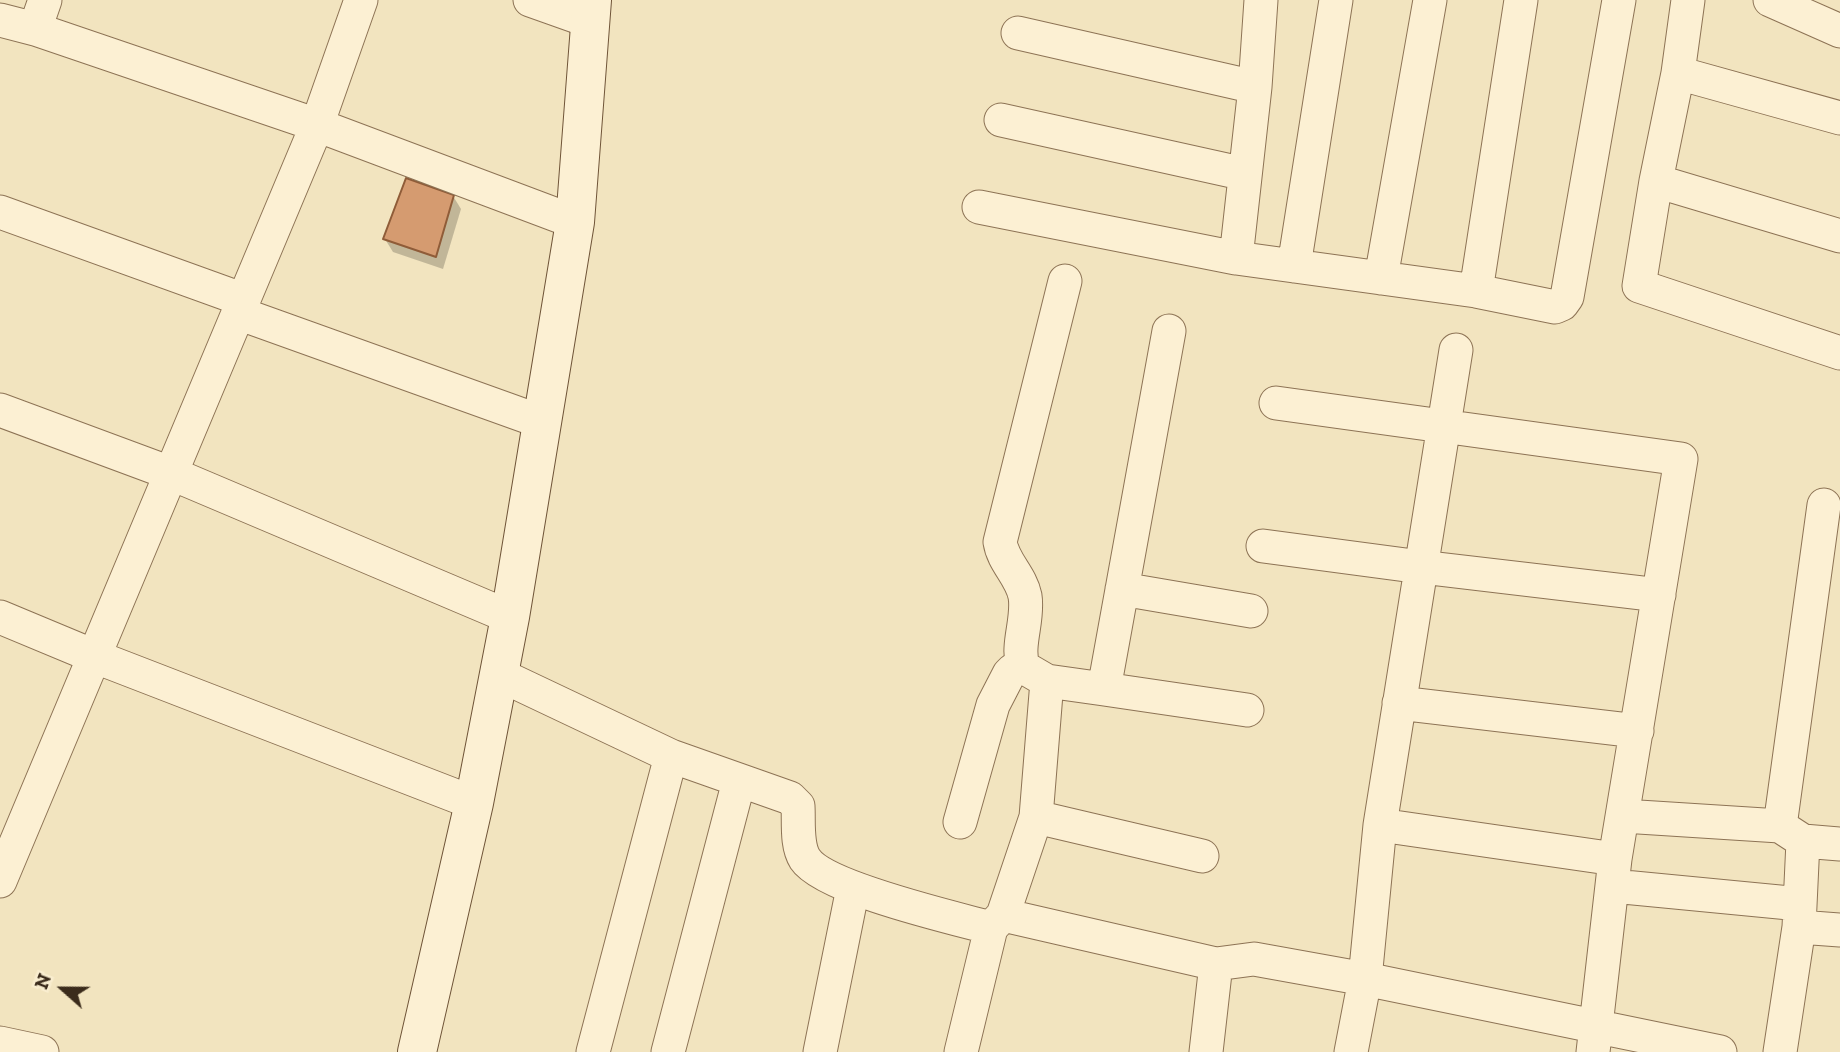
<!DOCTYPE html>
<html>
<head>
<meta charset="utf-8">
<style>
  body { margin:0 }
  #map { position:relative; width:1840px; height:1052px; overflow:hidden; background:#f2e4bf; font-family:"Zilla Slab",serif }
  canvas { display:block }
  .north { position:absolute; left:28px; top:954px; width:70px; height:70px; -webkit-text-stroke:5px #f9edcf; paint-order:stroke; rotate:291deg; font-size:19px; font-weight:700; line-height:28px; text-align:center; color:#3b2b1b }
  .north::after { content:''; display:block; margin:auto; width:24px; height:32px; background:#3b2b1b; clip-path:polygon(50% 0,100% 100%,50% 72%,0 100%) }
</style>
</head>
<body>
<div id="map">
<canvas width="1840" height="1052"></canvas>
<div class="north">N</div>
</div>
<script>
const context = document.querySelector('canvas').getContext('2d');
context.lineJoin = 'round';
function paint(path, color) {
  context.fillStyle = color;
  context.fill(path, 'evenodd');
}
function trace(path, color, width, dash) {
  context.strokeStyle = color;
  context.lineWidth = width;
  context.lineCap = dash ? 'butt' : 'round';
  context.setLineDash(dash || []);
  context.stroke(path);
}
paint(new Path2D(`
  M453 196 461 209 443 269 393 252 385 239Z`), '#0003');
const building = new Path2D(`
  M406 178 454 195 436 257 383 239Z`);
paint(building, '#d59b70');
trace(building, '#8f5c38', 2);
const street = new Path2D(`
  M45 0 35 29 317 125 575 222
  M530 0 592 22
  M1688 0 1678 73 1656 181 1639 286 1840 353
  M1770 0 1840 31
  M0 20 35 29
  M1018 33 1255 87
  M1678 73 1840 118
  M1001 120 1245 174
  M1656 181 1840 236
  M979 207 1236 258 1476 291 1555 307 1562 304 1567 297 1619 0
  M0 212 244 300
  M1236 258 1255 87 1261 0
  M1294 266 1336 0
  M1381 278 1430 0
  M1476 291 1521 0
  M238 313 542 422
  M1276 403 1681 459 1615 859 1593 1052
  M0 410 170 473 510 617
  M1263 546 1421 567 1659 595
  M1122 589 1251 611
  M0 617 96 657 474 803
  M498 674 671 756 790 798 798 806C799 822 796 845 805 859 824 888 954 918 991 928L961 1052
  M1047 681 1104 689 1169 331
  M1104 689 1247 710
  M1399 703 1637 731
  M1623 816 1780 826
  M1036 817 1202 856
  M960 822 993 705 1009 674 1013 670 1023 667
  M1380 825 1615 859
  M1803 841 1840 844
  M0 881 317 125 361 0
  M1613 886 1800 904
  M1003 915 1216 964 1254 959 1365 979 1720 1052
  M1799 927 1840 930
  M991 928 1003 915 1036 817 1047 681 1023 667C1016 644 1029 620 1025 596 1021 576 1003 562 1000 542L1065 281
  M0 1043 42 1052
  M593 1052 671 756
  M668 1052 739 781
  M820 1052 853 888
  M1206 1052 1216 964
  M1351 1052 1365 979 1380 825 1456 350
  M1780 1052 1799 927 1803 841 1780 826 1824 505`);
const secondary = new Path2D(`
  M417 1052 474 803 510 617 575 222 592 0`);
trace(street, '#8d7355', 35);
trace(secondary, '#6f5438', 40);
trace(street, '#fcf0d3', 33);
trace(secondary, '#fcf0d3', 38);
</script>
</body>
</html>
